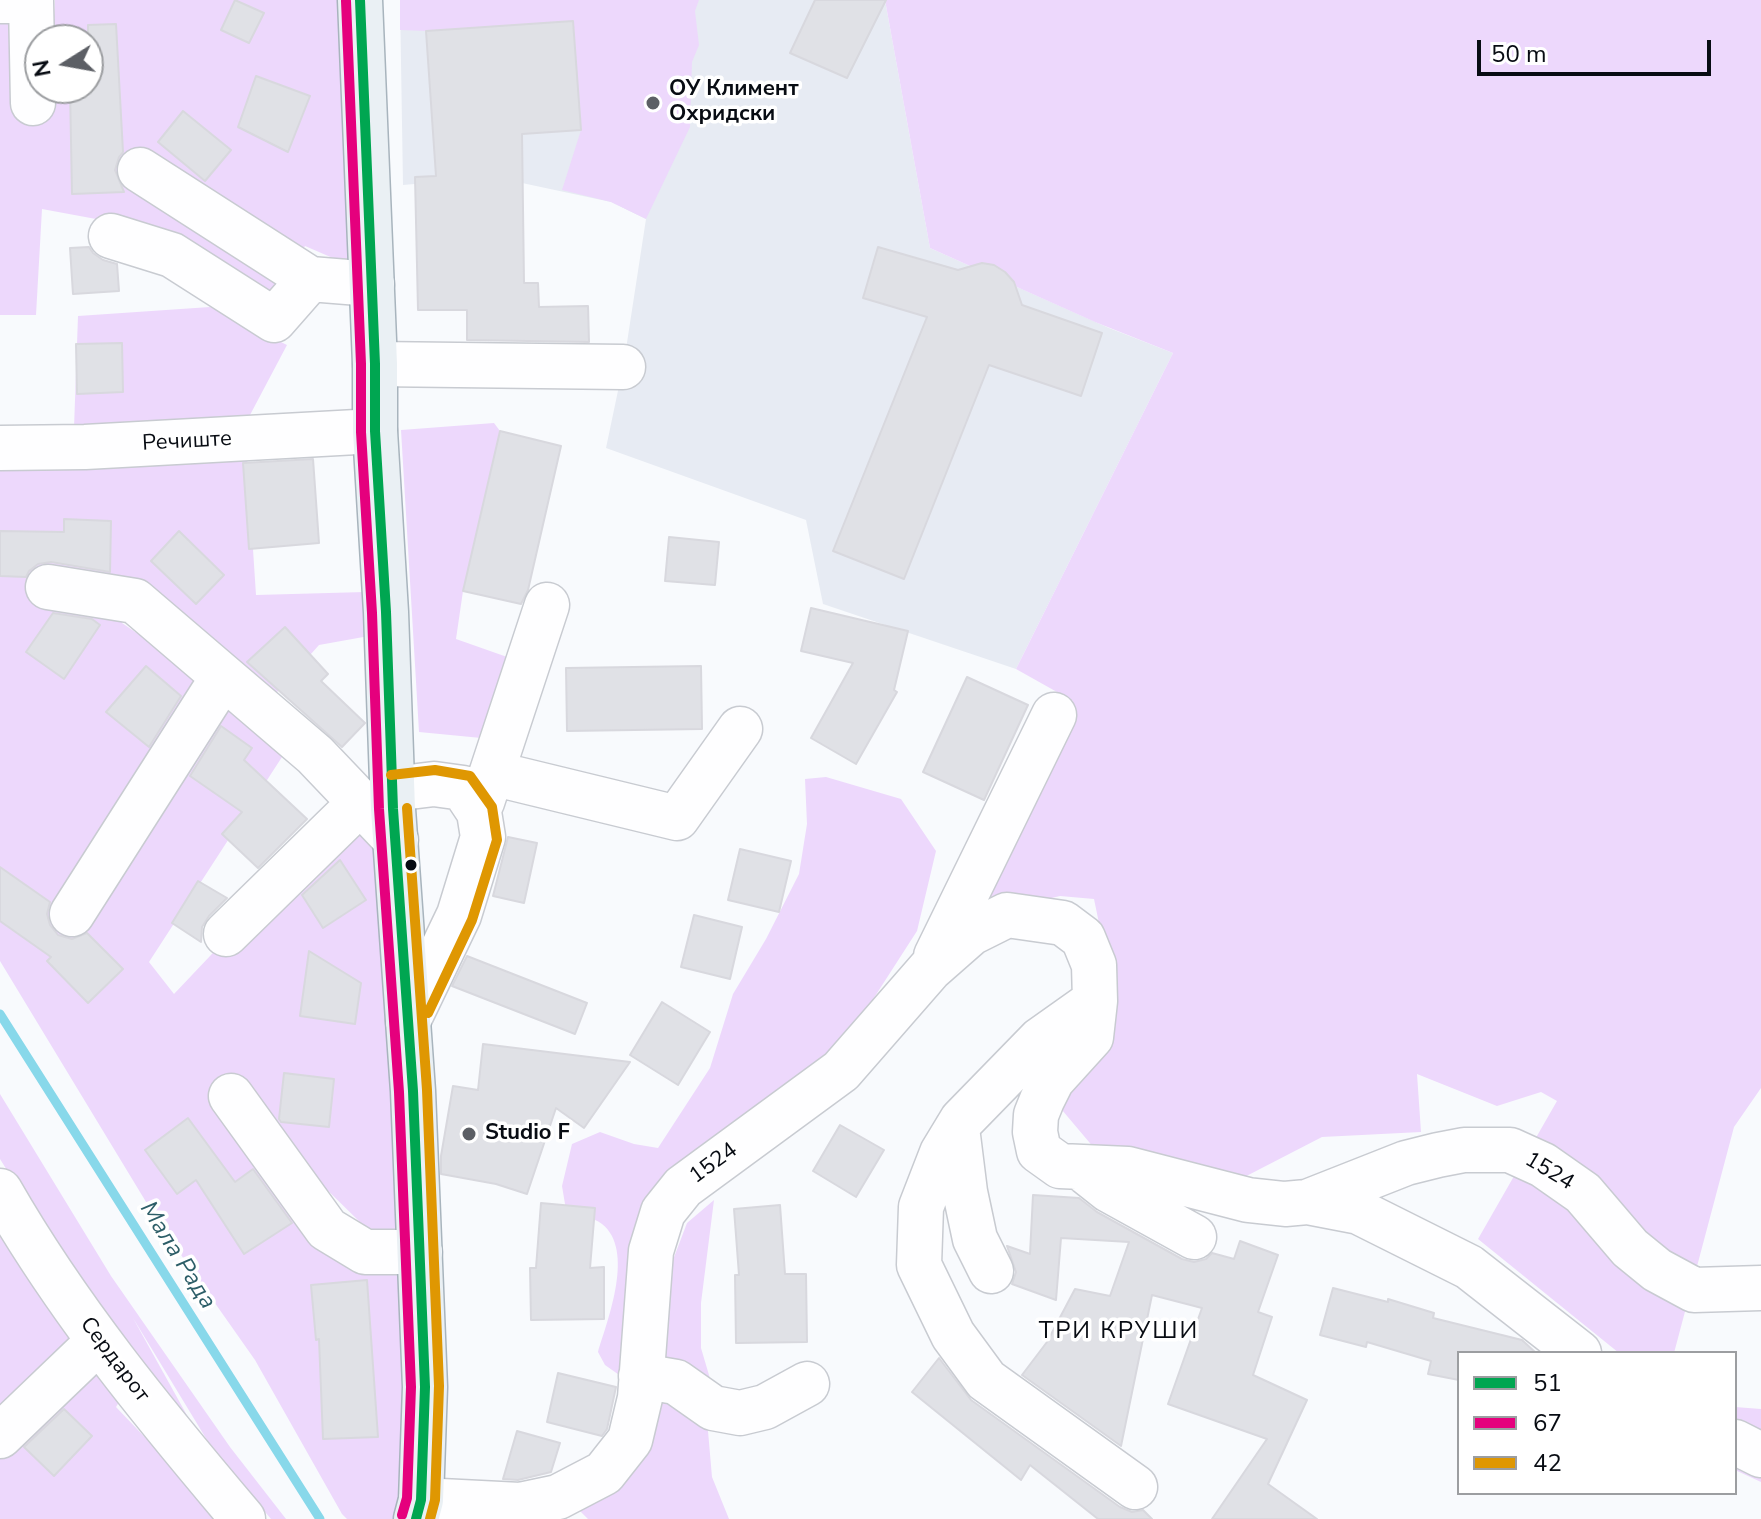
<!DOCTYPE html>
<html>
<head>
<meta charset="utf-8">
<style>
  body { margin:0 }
  #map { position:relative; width:1761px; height:1519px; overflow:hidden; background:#f8fafd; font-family:"Nunito Sans",sans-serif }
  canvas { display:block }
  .legend { position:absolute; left:1457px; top:1351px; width:280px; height:144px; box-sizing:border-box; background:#fff; border:2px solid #9c9ea1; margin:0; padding:10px 14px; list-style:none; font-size:24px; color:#080c13 }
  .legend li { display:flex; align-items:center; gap:16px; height:40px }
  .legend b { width:40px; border:2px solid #9c9ea1 }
  .north { position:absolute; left:24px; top:24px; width:80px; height:80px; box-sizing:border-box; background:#fff; border:2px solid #9c9ea1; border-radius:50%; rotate:259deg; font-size:22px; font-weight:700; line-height:32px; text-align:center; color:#080c13 }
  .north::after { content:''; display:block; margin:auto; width:28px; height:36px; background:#5c5f65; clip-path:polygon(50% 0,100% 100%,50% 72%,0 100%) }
  .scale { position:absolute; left:1477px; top:40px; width:234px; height:36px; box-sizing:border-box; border:4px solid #080c13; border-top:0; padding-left:10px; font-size:24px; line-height:28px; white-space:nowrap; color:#080c13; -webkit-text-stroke:6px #fff; paint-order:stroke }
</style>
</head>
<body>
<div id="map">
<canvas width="1761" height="1519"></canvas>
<ul class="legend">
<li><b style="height:10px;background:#00a651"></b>51</li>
<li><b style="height:10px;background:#e5007d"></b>67</li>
<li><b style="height:10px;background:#df9702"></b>42</li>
</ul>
<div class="north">N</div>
<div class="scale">50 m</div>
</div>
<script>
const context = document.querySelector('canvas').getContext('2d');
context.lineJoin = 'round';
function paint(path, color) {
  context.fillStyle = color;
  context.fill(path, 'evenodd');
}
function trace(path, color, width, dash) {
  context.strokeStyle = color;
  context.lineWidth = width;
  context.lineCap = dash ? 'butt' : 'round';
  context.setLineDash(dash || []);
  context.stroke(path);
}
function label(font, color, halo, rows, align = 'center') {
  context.font = font + ' "Nunito Sans",sans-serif';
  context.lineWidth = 7;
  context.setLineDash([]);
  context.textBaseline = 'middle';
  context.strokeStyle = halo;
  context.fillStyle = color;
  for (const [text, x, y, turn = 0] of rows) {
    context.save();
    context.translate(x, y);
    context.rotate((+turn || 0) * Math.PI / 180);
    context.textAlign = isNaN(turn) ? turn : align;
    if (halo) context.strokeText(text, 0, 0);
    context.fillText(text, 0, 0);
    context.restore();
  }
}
paint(new Path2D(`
  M400 0H885L930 248 1109 328 1173 353 1016 669 823 604 806 520 606 448 624 362 646 219 611 202 494 177 403 185Z`), '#e7ebf3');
paint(new Path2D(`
  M55 0H349L356 268 305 246 271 306 123 224 42 209 36 315H0V7L50 88H88V40H53Z
  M400 0H699L695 11 699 45 692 62 690 127 646 219 611 202 562 190 581 130 573 21 426 31 400 30Z
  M885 0H1761V1088L1734 1127 1674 1353H1619L1478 1239 1557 1101 1541 1092 1497 1106 1417 1074 1421 1132 1322 1137 1229 1185 1100 1155 1062 1110 1107 1015 1106 957 1094 899 1060 896 965 919 1003 871 1033 806 1073 701 1016 669 1173 353 1095 322 930 248Z
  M210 307 287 345 241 432 74 428 78 316Z
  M494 423 500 431 463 591 456 639 527 664 502 740 419 732 401 430Z
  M247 458 256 595 365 592 369 636 319 645 270 700 126 595 122 623 219 689 292 753 282 757 149 962 174 994 300 861 355 818 380 857 405 1237 367 1229 312 1175 347 1234 406 1253 405 1455 394 1519H347L342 1514 255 1360 160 1225 0 961V464Z
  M826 777 901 799 936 851 917 931 870 1004 793 1092 709 1153 622 1377 605 1365 598 1352C608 1319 635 1250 602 1224 593 1217 577 1214 566 1210L562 1186 572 1144 600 1132 634 1144 658 1148 710 1068 733 994 766 939 799 874 807 824 805 779Z
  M0 1094 111 1276 230 1447 286 1519H271L213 1450 133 1318 199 1437 91 1305 0 1159Z
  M714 1200 701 1303V1348L714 1392 666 1370 656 1334 665 1281 687 1223Z
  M0 1222 124 1394 116 1407 223 1519H0Z
  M666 1383 694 1400 708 1431 712 1477 729 1519H588L577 1508Z
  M1735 1407 1761 1409V1482L1735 1470Z`), '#edd8fc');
trace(new Path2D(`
  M0 1014 320 1519`), '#88d8ea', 9);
const building = new Path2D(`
  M235 0 264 13 249 43 221 30Z
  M815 0H886L847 78 790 53Z
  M573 21 581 130 522 134 524 283H538L539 307 588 306 589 342 467 340V310H418L415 177 436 176 426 31Z
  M116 24 123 152 119 157 115 170 124 192 72 194 70 88H88V25Z
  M256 76 310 96 288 152 238 127Z
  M183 111 231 150 205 181 158 142Z
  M89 247 93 253 103 260 117 264 119 291 73 294 70 248Z
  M878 247 958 270 982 263 994 265 1005 272 1014 282 1022 305 1102 333 1081 396 989 365 904 579 833 551 927 317 863 298Z
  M122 343 123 392 77 394 76 344Z
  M500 431 561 446 528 590 521 604 463 591Z
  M313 459 319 543 249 549 243 463Z
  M64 519 111 521 110 572 51 562 38 564 29 571 26 577 0 576V531L64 532Z
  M179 531 224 575 196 604 151 561Z
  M669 537 719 542 715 585 665 581Z
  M811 608 908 631 894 690 897 692 856 764 811 738 853 663 801 651Z
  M53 613 92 619 100 625 64 679 26 652Z
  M285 627 328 674 321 681 365 723 342 747 247 662Z
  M146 666 181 696 149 747 106 712Z
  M701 666 702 729 567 731 566 668Z
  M967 677 1028 705 984 800 923 772Z
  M221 726 252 748 244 760 307 819 258 868 222 834 242 812 190 776Z
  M508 837 537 843 524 903 493 896Z
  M740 849 791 861 779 912 728 900Z
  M340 860 366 900 323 928 302 895Z
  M0 867 50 902 47 914 50 925 58 935 72 939 87 933 123 969 88 1003 47 961 51 957 0 921Z
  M198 881 227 898 209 916 202 927 201 942 172 923Z
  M694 915 742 927 730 979 681 967Z
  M309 951 361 983 355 1024 300 1016Z
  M467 956 587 1003 575 1034 452 986Z
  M662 1002 710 1032 678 1085 630 1055Z
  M483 1044 630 1062 584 1128 556 1108 527 1194 496 1184 441 1174V1156L453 1086 478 1090Z
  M284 1073 334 1079 329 1127 281 1122 279 1119Z
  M188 1118 235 1182 253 1169 292 1223 244 1254 196 1180 177 1194 145 1150Z
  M840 1125 884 1150 856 1197 813 1171Z
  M1033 1195 1079 1198 1097 1212 1182 1259 1194 1262 1206 1259 1212 1253 1234 1259 1240 1241 1278 1255 1258 1312 1272 1317 1253 1375 1307 1400 1268 1484 1317 1519H1212L1267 1439 1168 1404 1202 1308 1152 1295 1121 1446 1022 1375 1047 1342 1075 1289 1110 1296 1129 1242 1061 1238 1056 1300 1012 1284 1016 1272 1007 1246 1030 1254Z
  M541 1203 595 1208 590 1268 604 1267V1319L531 1320 530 1268H536Z
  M780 1205 785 1274H806L807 1342 736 1343 735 1275H739L734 1209Z
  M367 1280 378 1437 323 1439 319 1339 316 1340 311 1285Z
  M1333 1288 1388 1302V1299L1434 1313 1433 1318 1522 1340 1536 1353H1459V1380L1428 1374 1431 1361 1367 1342 1366 1347 1320 1335Z
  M939 1358 971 1400 1120 1507 1132 1512 1143 1510 1152 1519H1098L1030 1465 1021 1480 912 1392Z
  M558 1373 616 1387 607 1429 602 1436 547 1422Z
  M64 1409 92 1436 54 1476 24 1447Z
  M517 1431 560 1443 551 1472 518 1480 503 1479Z`);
paint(building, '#e0e1e6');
trace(building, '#d8d8de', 2);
const minor = new Path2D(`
  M0 1H31L33 103
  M140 170 310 279 372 284
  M111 236 172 255 274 320 310 279
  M375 364 623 367
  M0 448 85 447 375 431
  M48 587 135 601 315 755 396 840
  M492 773 677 818 740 729
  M393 789 434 784 463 788 479 812 483 837 459 915 408 1021
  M482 802 547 605
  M72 914 223 677
  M226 934 360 803
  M936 956 1054 715
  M1095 1001 1040 1040 962 1120 942 1153 921 1207 919 1265 953 1335 986 1380 1135 1487
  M231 1096 327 1229 365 1252H420
  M957 1128 965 1192 975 1239 991 1271
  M1080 1167 1109 1190 1194 1237
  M0 1191C68 1310 155 1415 243 1519
  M1307 1202 1359 1212 1469 1267 1579 1353
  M641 1376 676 1382 713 1408 740 1413 765 1407 807 1384
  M0 1436 99 1341
  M1735 1442 1761 1455
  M421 1500 520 1505 558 1497 604 1473 630 1440 640 1398 651 1251 663 1212 683 1187 841 1071 930 969 971 933 1007 915 1063 923 1083 938 1094 965 1095 1001 1091 1037 1052 1080 1042 1100 1036 1115 1035 1132 1039 1151 1060 1166 1128 1169 1248 1200 1285 1204 1307 1202 1406 1163 1438 1155 1464 1150H1510L1543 1165 1583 1193 1630 1248 1657 1270 1694 1290 1761 1288`);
const major = new Path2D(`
  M360 0 375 364V431L386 612 393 809 413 1091 425 1387 421 1500 416 1519`);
trace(minor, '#c8cbd1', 47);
trace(major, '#a8b4bd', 47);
trace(minor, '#fefeff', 44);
trace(major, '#eaf0f4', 44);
trace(new Path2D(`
  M360 0 375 364V431L386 612 393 809 413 1091 425 1387 421 1500 416 1519`), '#00a651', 10);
trace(new Path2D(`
  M346 1 361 364V432L372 613 379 809 399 1092 411 1387 407 1498 402 1515`), '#e5007d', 10);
trace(new Path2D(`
  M391 775 435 770 470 776 492 807 497 840 472 920 428 1013
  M407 808 427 1090 439 1386 435 1500 430 1519`), '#df9702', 10);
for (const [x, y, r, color] of [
  [653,103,8,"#5c5f65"],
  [411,865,7,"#080c13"],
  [469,1134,8,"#5c5f65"]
]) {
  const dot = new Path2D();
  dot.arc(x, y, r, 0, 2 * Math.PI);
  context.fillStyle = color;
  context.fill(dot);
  trace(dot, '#fff', 3);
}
label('bold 22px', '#080c13', '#fff', [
  ["ОУ Климент",669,90],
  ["Охридски",669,115],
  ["Studio F",485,1134]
], 'left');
label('22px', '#080c13', '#fff', [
  ["Речиште",187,442,-3],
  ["1524",714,1164,-36],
  ["1524",1549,1172,31],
  ["Сердарот",114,1360,53]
]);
label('italic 24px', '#2d5e68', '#fff', [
  ["Мала Рада",177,1256,58]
]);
context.letterSpacing = '2px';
label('24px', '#080c13', '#fff', [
  ["ТРИ КРУШИ",1119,1332]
]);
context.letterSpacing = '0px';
</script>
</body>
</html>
